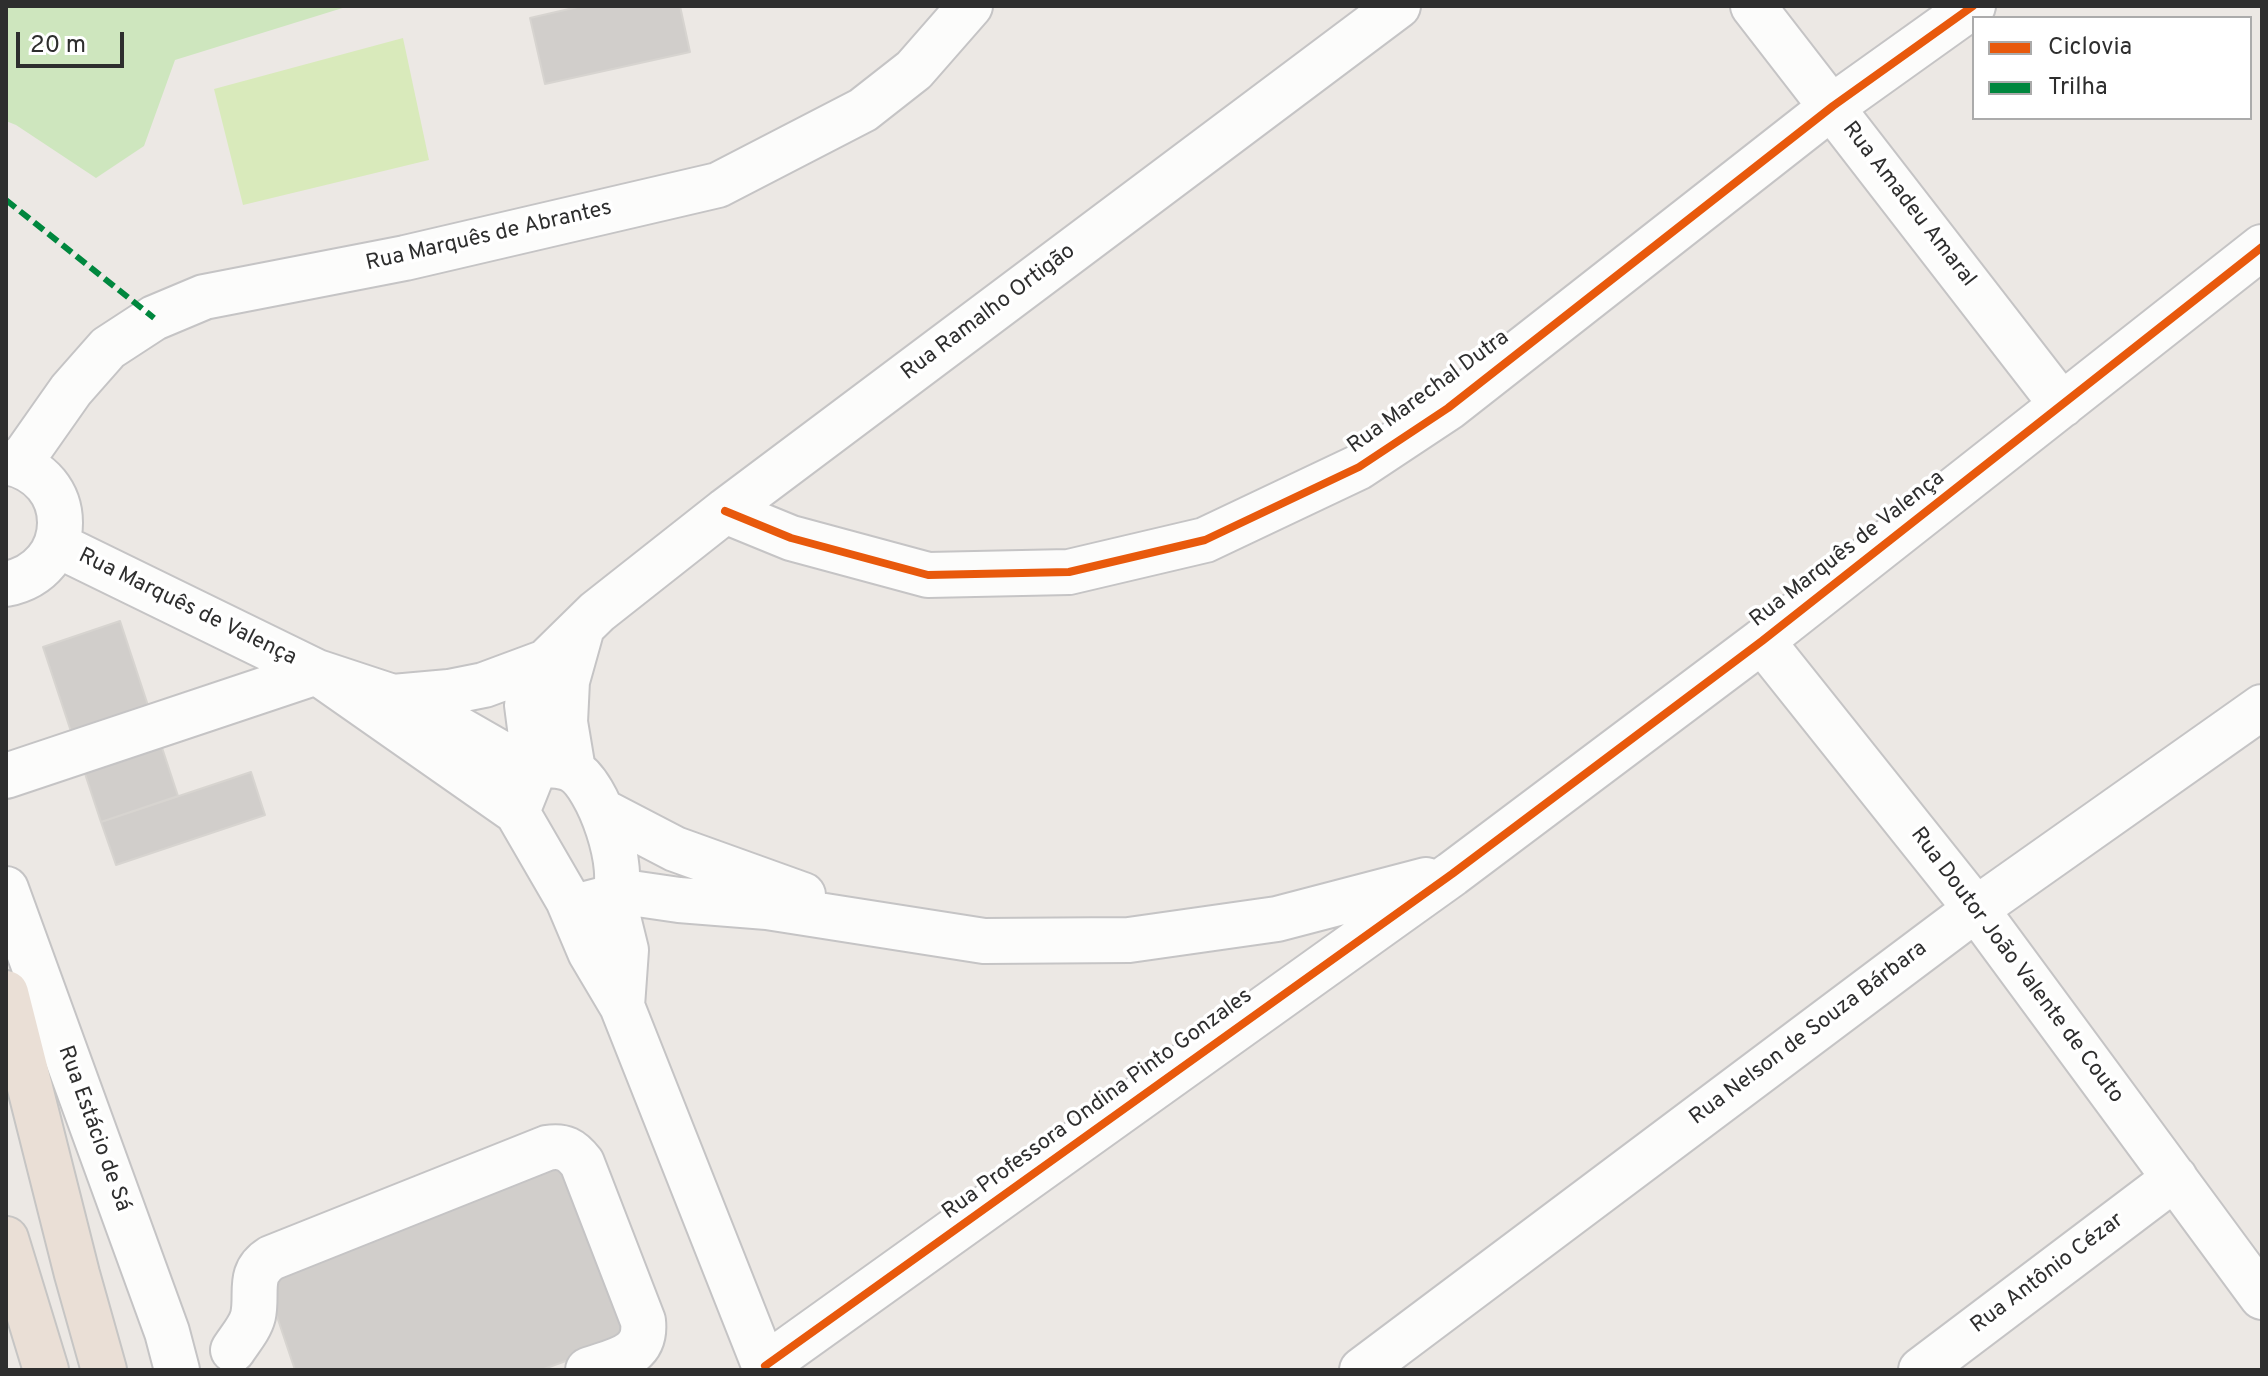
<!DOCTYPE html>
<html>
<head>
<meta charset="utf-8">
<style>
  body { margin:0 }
  #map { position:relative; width:2268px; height:1376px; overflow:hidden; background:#ece8e4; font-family:Overpass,sans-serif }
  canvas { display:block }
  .frame { position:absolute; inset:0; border:8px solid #2e2e2e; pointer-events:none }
  .legend { position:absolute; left:1972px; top:16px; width:280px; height:104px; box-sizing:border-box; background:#fff; border:2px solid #ababab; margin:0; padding:10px 14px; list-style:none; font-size:24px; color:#2e2e2e }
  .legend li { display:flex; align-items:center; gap:16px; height:40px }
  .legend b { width:40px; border:2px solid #ababab }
  .scale { position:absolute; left:16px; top:32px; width:108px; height:36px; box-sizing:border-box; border:4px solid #2e2e2e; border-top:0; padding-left:10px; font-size:24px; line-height:28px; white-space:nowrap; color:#2e2e2e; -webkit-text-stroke:6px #fff; paint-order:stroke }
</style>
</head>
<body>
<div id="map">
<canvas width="2268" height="1376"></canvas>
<div class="frame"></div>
<ul class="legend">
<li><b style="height:10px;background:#e8590c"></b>Ciclovia</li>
<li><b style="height:10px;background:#00873e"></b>Trilha</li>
</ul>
<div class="scale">20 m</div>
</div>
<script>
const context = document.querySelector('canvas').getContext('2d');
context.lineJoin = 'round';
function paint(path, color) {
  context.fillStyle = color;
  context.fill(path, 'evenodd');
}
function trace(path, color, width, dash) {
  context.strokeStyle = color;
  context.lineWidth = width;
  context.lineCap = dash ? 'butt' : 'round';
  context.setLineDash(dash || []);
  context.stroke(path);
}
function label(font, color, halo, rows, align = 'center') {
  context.font = font + ' Overpass,sans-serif';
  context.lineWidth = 7;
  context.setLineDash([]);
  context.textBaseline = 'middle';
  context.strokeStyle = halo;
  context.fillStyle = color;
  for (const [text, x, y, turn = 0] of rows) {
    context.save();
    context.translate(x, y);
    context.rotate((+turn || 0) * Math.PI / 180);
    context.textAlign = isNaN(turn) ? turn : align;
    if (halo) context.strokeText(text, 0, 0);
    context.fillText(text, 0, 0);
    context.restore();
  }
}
paint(new Path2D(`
  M6 6H349L175 60 144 146 96 178 16 125 6 121Z`), '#cee6be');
paint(new Path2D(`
  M403 38 429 160 243 205 214 89Z`), '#d9eabb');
const building = new Path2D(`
  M582 6H680L690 52 545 84 530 18Z
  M120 621 178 796 101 822 43 647Z
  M251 772 265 815 116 865 101 822Z
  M567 1161 635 1336 541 1370H295L263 1275Z`);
paint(building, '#d1cecb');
trace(building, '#d7d4d0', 2);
const minor = new Path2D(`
  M1753 6 2062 405
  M6 462C78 475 78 570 6 584
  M19 464 71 390 108 348 154 318 204 297 405 258 718 185 863 110 914 70 970 6
  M725 511 791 538 928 575 1069 572 1205 540 1359 467 1448 408 1833 106 1973 6
  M57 545 317 672
  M1762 641 1976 909 2262 1297
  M393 697 449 692 484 685 546 662
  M573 770 565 722 567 681 581 631
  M532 771 417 705 317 672 517 812 568 900 582 905 613 897C628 872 599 784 572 770 562 765 545 764 535 767
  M6 776 317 672
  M602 811 675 849 803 895
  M517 812 535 767 527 705 546 662 597 612 725 511 1398 6
  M6 889 167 1332 177 1370
  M617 891 679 900 767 907 984 941 1129 940 1277 919 1426 880
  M568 900 590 952 622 1006 626 950 613 897
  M622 1006 766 1370
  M233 1350C240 1339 250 1328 253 1316 258 1293 247 1273 271 1258L547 1148C564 1145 572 1150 582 1163L643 1321C647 1357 615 1360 588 1370
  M765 1366 1452 874 1762 641 2262 247
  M1362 1370 1976 909 2262 707
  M1921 1370 2175 1178`);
const highway = new Path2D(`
  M6 993 77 1274 104 1370
  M6 1239 46 1370`);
trace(minor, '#c5c4c5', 48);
trace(highway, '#c6c5c4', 48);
trace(minor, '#fcfcfb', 44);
trace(highway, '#eadfd6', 44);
trace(new Path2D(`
  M6 200 154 318`), '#00873e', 6, [12, 6]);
trace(new Path2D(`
  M725 511 791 538 928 575 1069 572 1205 540 1359 467 1448 408 1833 106 1973 6
  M765 1366 1452 874 1762 641 2262 247`), '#e8590c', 8);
label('22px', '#2e2e2e', '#fff', [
  ["Rua Amadeu Amaral",1908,205,52],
  ["Rua Marquês de Abrantes",489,237,-13],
  ["Rua Ramalho Ortigão",989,313,-37],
  ["Rua Marechal Dutra",1429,393,-36],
  ["Rua Marquês de Valença",1848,550,-38],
  ["Rua Marquês de Valença",187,608,26],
  ["Rua Doutor João Valente de Couto",2016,966,53],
  ["Rua Nelson de Souza Bárbara",1809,1034,-37],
  ["Rua Professora Ondina Pinto Gonzales",1098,1105,-36],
  ["Rua Estácio de Sá",93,1129,70],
  ["Rua Antônio Cézar",2048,1274,-37]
]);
</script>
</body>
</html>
